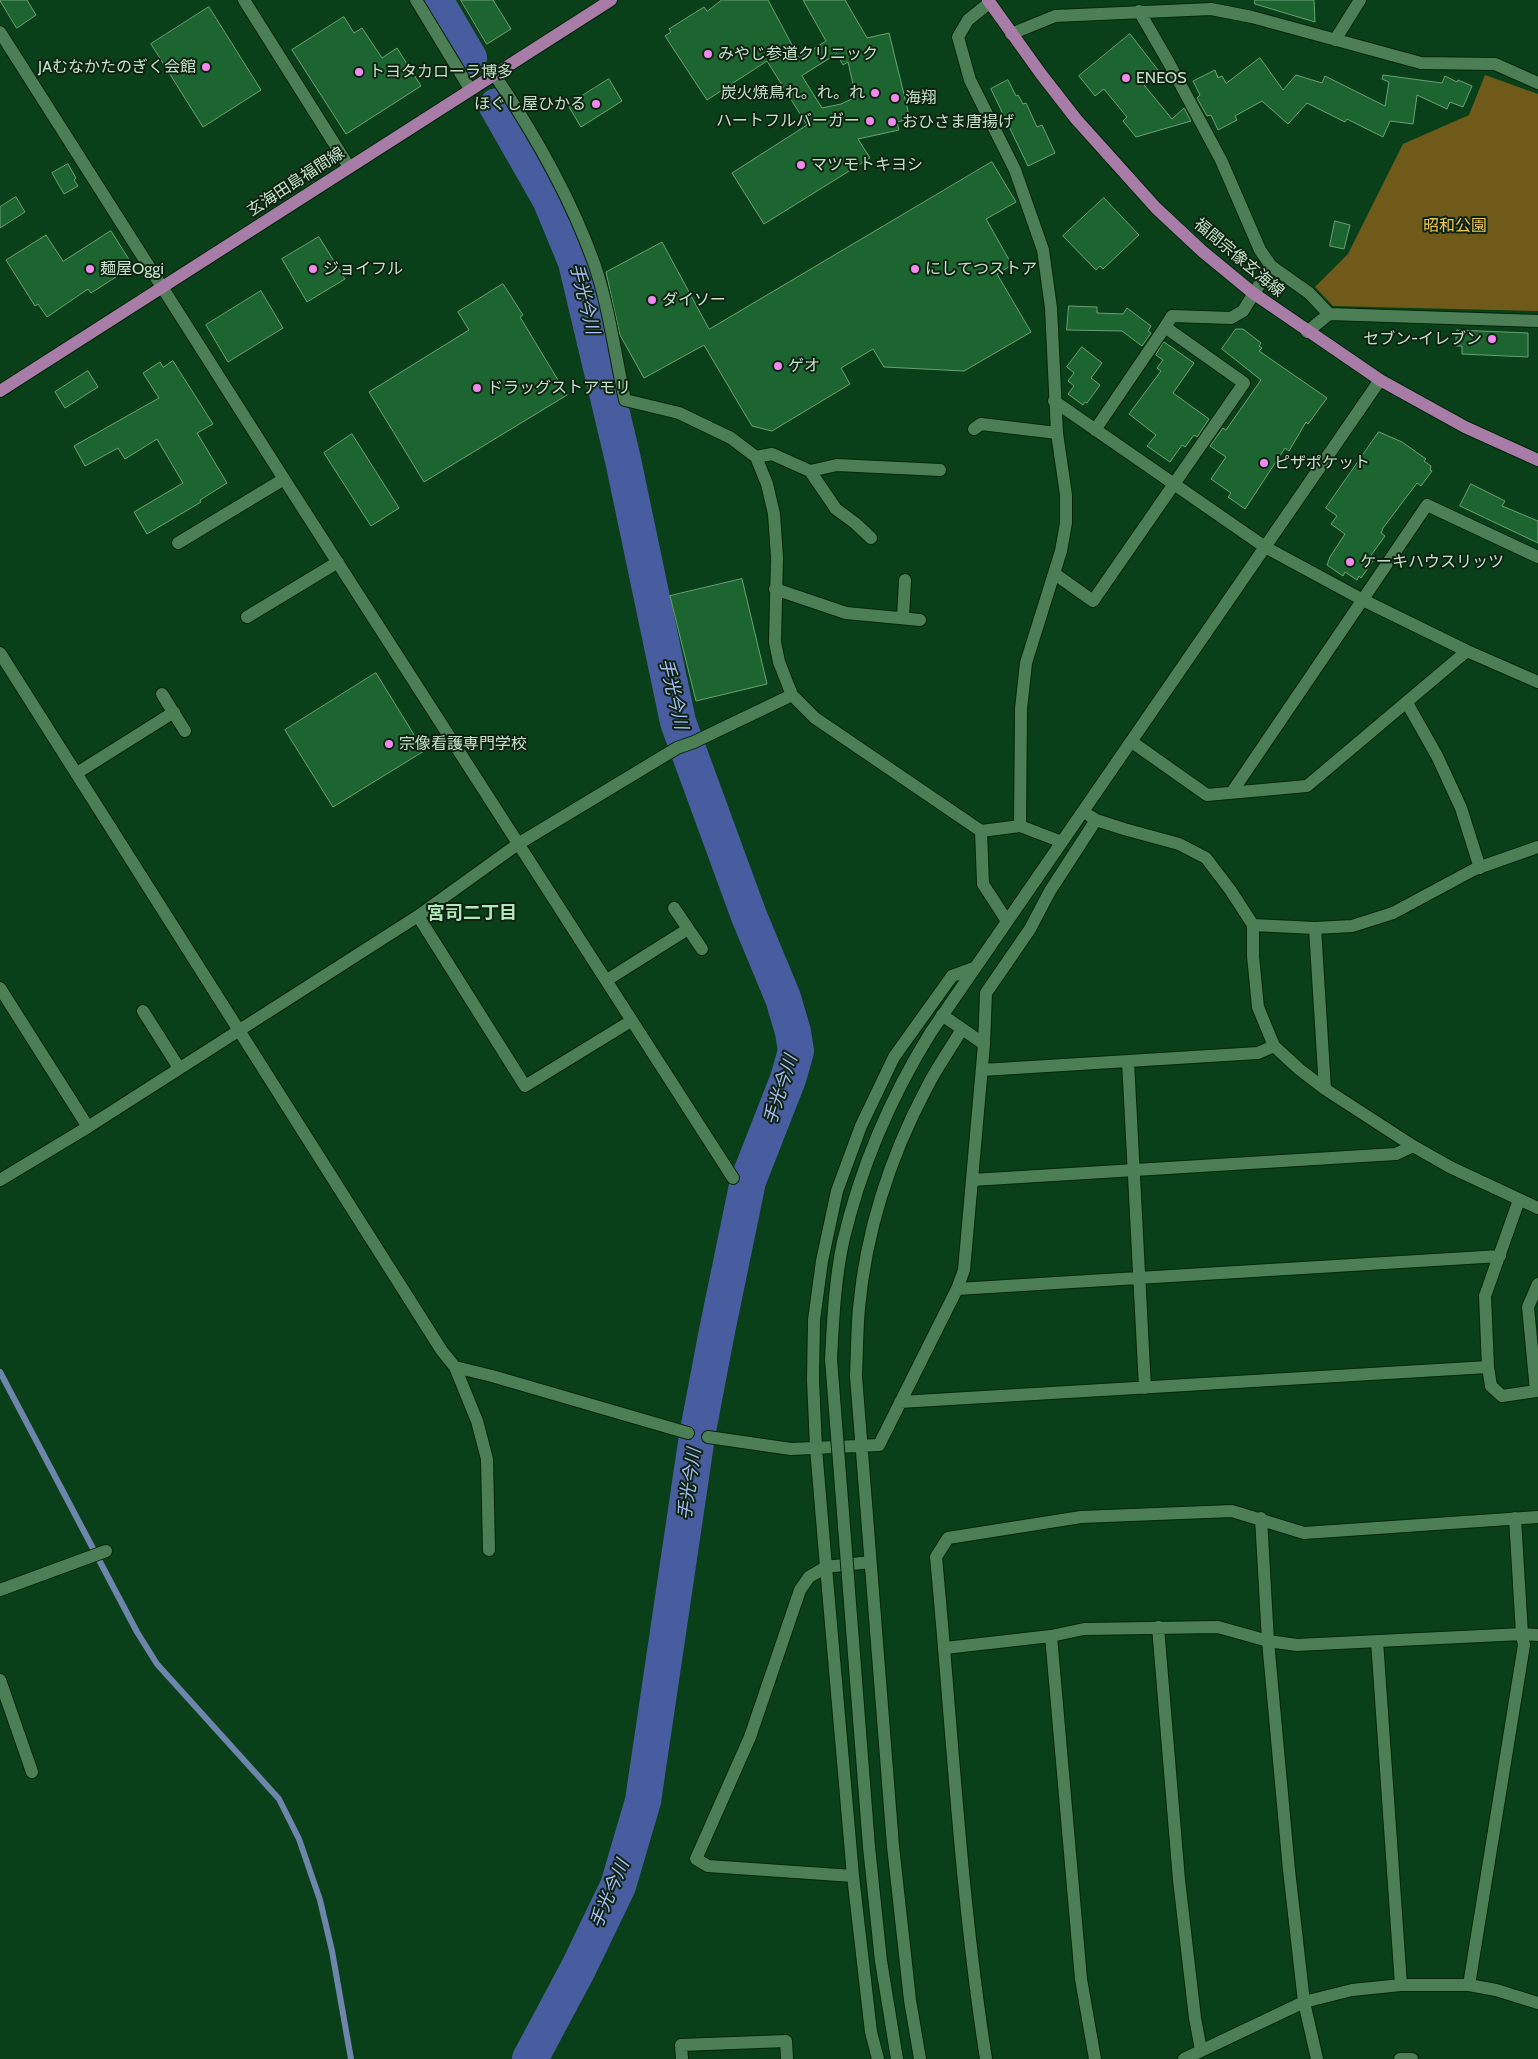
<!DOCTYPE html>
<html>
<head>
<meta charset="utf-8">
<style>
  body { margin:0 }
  canvas { display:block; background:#09401a }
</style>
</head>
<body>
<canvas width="1538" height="2059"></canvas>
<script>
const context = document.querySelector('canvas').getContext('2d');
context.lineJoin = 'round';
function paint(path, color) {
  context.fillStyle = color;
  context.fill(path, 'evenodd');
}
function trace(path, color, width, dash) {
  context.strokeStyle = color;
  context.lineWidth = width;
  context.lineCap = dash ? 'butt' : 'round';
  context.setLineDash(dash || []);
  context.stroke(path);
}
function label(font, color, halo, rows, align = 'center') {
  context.font = font + ' Cabin,"Noto Sans JP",sans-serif';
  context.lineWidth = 4;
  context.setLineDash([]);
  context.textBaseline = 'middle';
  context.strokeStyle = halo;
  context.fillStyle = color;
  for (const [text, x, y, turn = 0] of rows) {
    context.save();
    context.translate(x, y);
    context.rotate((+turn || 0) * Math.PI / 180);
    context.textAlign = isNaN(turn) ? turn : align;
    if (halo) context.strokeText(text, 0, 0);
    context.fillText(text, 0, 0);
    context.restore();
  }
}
paint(new Path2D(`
  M1485 75 1538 94V311L1333 306 1315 287 1348 254 1403 144 1469 115Z`), '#705a1a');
trace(new Path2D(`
  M0 1372 137 1632 157 1664 279 1799 299 1839 320 1900 332 1951 351 2059`), '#6e85ac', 6);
trace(new Path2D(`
  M435 0 469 58
  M497 106 550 199 576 262 623 460 678 722 749 916 783 998 793 1032 796 1051 788 1079 748 1181 717 1331 697 1436 643 1801 618 1886 578 1969 530 2059`), '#485da0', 36);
const building = new Path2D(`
  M0 0H27L36 15 17 28Z
  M461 0H493L511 29 487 44Z
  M722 0H768L799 58 826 41 803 0H845L867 38 889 33 910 119 897 122 899 130 858 139 870 158 764 224 732 173 807 125 767 61 707 100 665 36 671 32 669 29 704 7 707 11ZM837 54 843 65 848 62 856 97 841 104 822 108 802 76Z
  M1255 0H1314L1315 22 1255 4Z
  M209 7 261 90 203 127 151 44Z
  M344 17 354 33 362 28 382 58 397 48 421 86 346 134 292 50Z
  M1130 34 1161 74 1144 85 1172 119 1184 108 1191 121 1136 137 1123 121 1127 117 1104 89 1095 96 1079 76Z
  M1260 58 1283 90 1296 75 1322 83 1325 76 1385 106 1389 82 1382 79 1383 75 1442 83 1445 76 1457 82 1458 80 1472 86 1463 107 1450 102 1447 109 1417 95 1413 124 1390 121 1383 137 1347 119 1345 122 1307 103 1288 124 1262 101 1235 116 1237 120 1218 130 1211 115 1207 116 1197 98 1200 95 1193 81 1215 70 1218 78 1222 76 1226 83Z
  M609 79 622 101 581 127 569 107 580 100 579 98Z
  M1008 80 1016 96 1018 95 1023 104 1026 103 1037 127 1042 125 1055 153 1028 166 991 89Z
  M992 162 1016 202 986 219 1012 265 997 274 1031 332 964 371 884 367 873 349 841 368 850 384 772 431 752 426 704 345 644 378 620 335 606 272 662 242 709 329Z
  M68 164 76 178 74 180 78 186 64 194 52 173Z
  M16 197 25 212 0 228V207Z
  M1104 198 1139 235 1103 269 1100 266 1096 270 1063 236Z
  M1335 221 1350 225 1344 249 1330 246Z
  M111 231 133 266 91 293 88 289 47 317 38 304 35 306 6 260 46 235 63 261Z
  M319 237 345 279 307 302 282 259Z
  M503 284 523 315 520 317 567 395 424 482 369 392 469 330 458 312Z
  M261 291 283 328 228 362 206 325Z
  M1069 306 1097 307V313L1123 314 1127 308 1151 326 1148 331 1151 333 1142 346 1122 331 1067 330Z
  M1236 329H1243L1261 343 1259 346 1262 348 1259 351 1327 398 1308 424 1306 422 1289 451 1285 448 1245 509 1228 497 1231 493 1211 479 1226 457 1210 446 1223 428 1226 430 1261 380 1222 349Z
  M1457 330 1528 333V357L1462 354V346H1456Z
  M1164 342 1194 363 1173 393 1209 419 1197 437 1194 435 1185 447 1182 445 1170 462 1147 446 1156 435 1129 414 1161 371 1157 368 1163 360 1156 355Z
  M1082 347 1102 363 1091 378 1100 385 1087 403 1085 402 1083 405 1068 394 1074 386 1068 381 1074 373 1067 367Z
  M173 361 213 424 197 433 227 483 200 500 201 502 147 534 134 512 183 483 157 439 125 459 118 448 85 466 74 446 159 398 143 373 160 362 163 367Z
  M88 371 98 387 65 408 55 392Z
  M1379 432 1402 442 1426 459 1424 461 1431 466 1430 470 1432 471 1421 486 1417 483 1383 528 1381 533 1385 536 1369 558 1373 561 1361 578 1359 576 1357 580 1345 572 1343 576 1327 565 1330 557 1345 534 1331 524 1337 516 1326 508Z
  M352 434 399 508 371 526 324 453Z
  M1471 484 1505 501 1502 506 1538 521V543L1460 506Z
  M742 579 767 684 696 701 670 596Z
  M376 673 424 751 333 807 285 730Z`);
paint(building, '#1d6530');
trace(building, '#6ba074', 1);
const minor = new Path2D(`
  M244 0 349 167
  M416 0 470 89
  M989 3 968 20 958 37 970 80 1015 170 1043 250 1051 308 1057 433 1066 495V523L1061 551 1026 663 1021 709 1020 826
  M1139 11 1169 63 1221 160 1260 250 1271 266 1309 293 1329 314
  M0 32 284 479 733 1178
  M1011 34 1055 16 1211 9 1252 17 1421 63 1495 64 1538 83
  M1335 40 1360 0
  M494 74C534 133 570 196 594 263 609 306 615 355 625 400L679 413 731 438 756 457 767 484 774 514 777 557 775 642 779 662 792 695 815 718 981 831 1020 826 1062 842
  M1165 327 1172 316 1231 318 1243 311 1271 266
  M1307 332 1329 314 1538 321
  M1054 401 1265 547 1363 600 1467 651 1538 682
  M974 429 981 424 1057 433
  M756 457 772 454 810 471 837 465 940 470
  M810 471 836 509 855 523 871 538
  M178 543 284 479
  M1055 574 1093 601 1244 383 1165 327 1095 430
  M775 589 846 613 920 620
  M247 617 338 562
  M903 618 905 580
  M0 653 442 1351 455 1367 477 1421 487 1459 489 1550
  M162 694 185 731
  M1407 703 1437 756 1461 808 1480 868
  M1132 742 1207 795 1307 786 1467 651
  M77 773 174 712
  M1232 792 1427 505 1538 557
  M1090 816 1096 820 1124 829 1179 844 1206 858 1231 891 1253 925V956L1258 1007 1274 1046 1299 1069 1325 1089 1413 1146 1450 1167 1538 1208
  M981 831 983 884 1007 921
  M674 908 702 949
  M418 916 525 1086 631 1021
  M1253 925 1315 928 1352 926 1393 913 1475 869 1538 847
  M1315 928 1325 1089
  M607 980 688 929
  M0 988 88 1127
  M143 1011 179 1068
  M942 1015 984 1044
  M931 1032 1380 380
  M1128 1061 1145 1388
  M982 1070 1258 1053 1274 1046
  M0 1180 88 1127 418 916 518 844 677 748 694 742 792 695
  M972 1180 1396 1154 1413 1146
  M1519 1200 1485 1296 1488 1367 1491 1386 1502 1396 1536 1391 1528 1307 1538 1284
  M957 1289 1500 1256
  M455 1367 492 1376 688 1433
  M900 1402 1488 1367
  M708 1437 791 1449 879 1445 957 1289 964 1270 984 1044 986 993 1030 929 1050 891 1096 820
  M1261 1518 1268 1641 1289 1870 1304 2002 1317 2059
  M0 1590 106 1551
  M1158 1627 1179 1880 1195 2018 1201 2050
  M1051 1636 1081 1979 1095 2059
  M1377 1641 1401 1985
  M945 1648 1051 1636 1084 1629 1218 1627 1268 1641 1297 1645 1522 1634 1538 1635
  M0 1680 32 1772
  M853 1876 708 1866 696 1859 750 1737 800 1590 809 1577 826 1567 870 1562
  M1469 1985 1524 1645 1522 1634 1515 1518
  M682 2059 681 2045 786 2041 787 2059
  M878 2059 871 2032 853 1876 826 1567 816 1448 813 1380 814 1320 822 1261 837 1191 861 1126 894 1057 952 976 974 968
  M920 2059 910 2000 893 1846 856 1376C857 1353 857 1330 859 1308 866 1231 891 1155 927 1087 937 1067 951 1048 962 1029
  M986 2059C960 1893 952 1725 936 1557L948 1538 1081 1517 1232 1511 1304 1533 1538 1517
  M1184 2059 1304 2002 1352 1990 1401 1985H1469L1496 1990 1538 2003
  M1400 2059H1412`);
const major = new Path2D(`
  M988 0 1041 74 1076 119 1156 208 1202 251 1253 293 1380 380 1465 427 1538 460
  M0 391 611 0`);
trace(minor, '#002508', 14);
trace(major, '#002508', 14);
trace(minor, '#4c7f55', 12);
trace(major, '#a77da8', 12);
const minorBridge = new Path2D(`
  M897 2059 881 1961 869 1847 831 1359C833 1320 835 1280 843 1242 861 1165 890 1098 931 1032`);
trace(minorBridge, '#002508', 14, []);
trace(minorBridge, '#4c7f55', 12);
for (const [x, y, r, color] of [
  [708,54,5,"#f489f0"],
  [206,67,5,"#f489f0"],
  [359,72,5,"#f489f0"],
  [1126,78,5,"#f489f0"],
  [875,93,5,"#f489f0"],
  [895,98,5,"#f489f0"],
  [596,104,5,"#f489f0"],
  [870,121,5,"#f489f0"],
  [892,122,5,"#f489f0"],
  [801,165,5,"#f489f0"],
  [90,269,5,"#f489f0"],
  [313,269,5,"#f489f0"],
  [915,269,5,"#f489f0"],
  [652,300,5,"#f489f0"],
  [1492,339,5,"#f489f0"],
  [778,366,5,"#f489f0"],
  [477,388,5,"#f489f0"],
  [1264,463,5,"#f489f0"],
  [1350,562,5,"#f489f0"],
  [389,744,5,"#f489f0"]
]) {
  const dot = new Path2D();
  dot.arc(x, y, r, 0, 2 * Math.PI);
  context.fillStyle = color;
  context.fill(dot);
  trace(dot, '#0d2211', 2);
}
label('16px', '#c6e1c9', '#0d2211', [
  ["みやじ参道クリニック",718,54],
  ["JAむなかたのぎく会館",196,67,"right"],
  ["トヨタカローラ博多",369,72],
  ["ENEOS",1136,78],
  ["炭火焼鳥れ。れ。れ",865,93,"right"],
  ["海翔",905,98],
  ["ほぐし屋ひかる",586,104,"right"],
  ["ハートフルバーガー",860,121,"right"],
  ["おひさま唐揚げ",902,122],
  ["マツモトキヨシ",811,165],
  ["麺屋Oggi",100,269],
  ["ジョイフル",323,269],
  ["にしてつストア",925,269],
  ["ダイソー",662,300],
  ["セブン-イレブン",1482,339,"right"],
  ["ゲオ",788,366],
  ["ドラッグストアモリ",487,388],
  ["ピザポケット",1274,463],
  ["ケーキハウスリッツ",1360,562],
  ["宗像看護専門学校",399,744]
], 'left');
label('16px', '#c6e1c9', '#0d2211', [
  ["玄海田島福間線",296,182,-33],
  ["福間宗像玄海線",1239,258,40]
]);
label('16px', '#f2c854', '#0d2211', [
  ["昭和公園",1455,226]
]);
label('italic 18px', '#a9bef7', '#0d2211', [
  ["手光今川",584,299,76],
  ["手光今川",673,694,77],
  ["手光今川",781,1090,-72],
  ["手光今川",690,1484,-82],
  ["手光今川",610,1894,-67]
]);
label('bold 18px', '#b1e8b9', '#0d2211', [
  ["宮司二丁目",472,914]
]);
</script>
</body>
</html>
